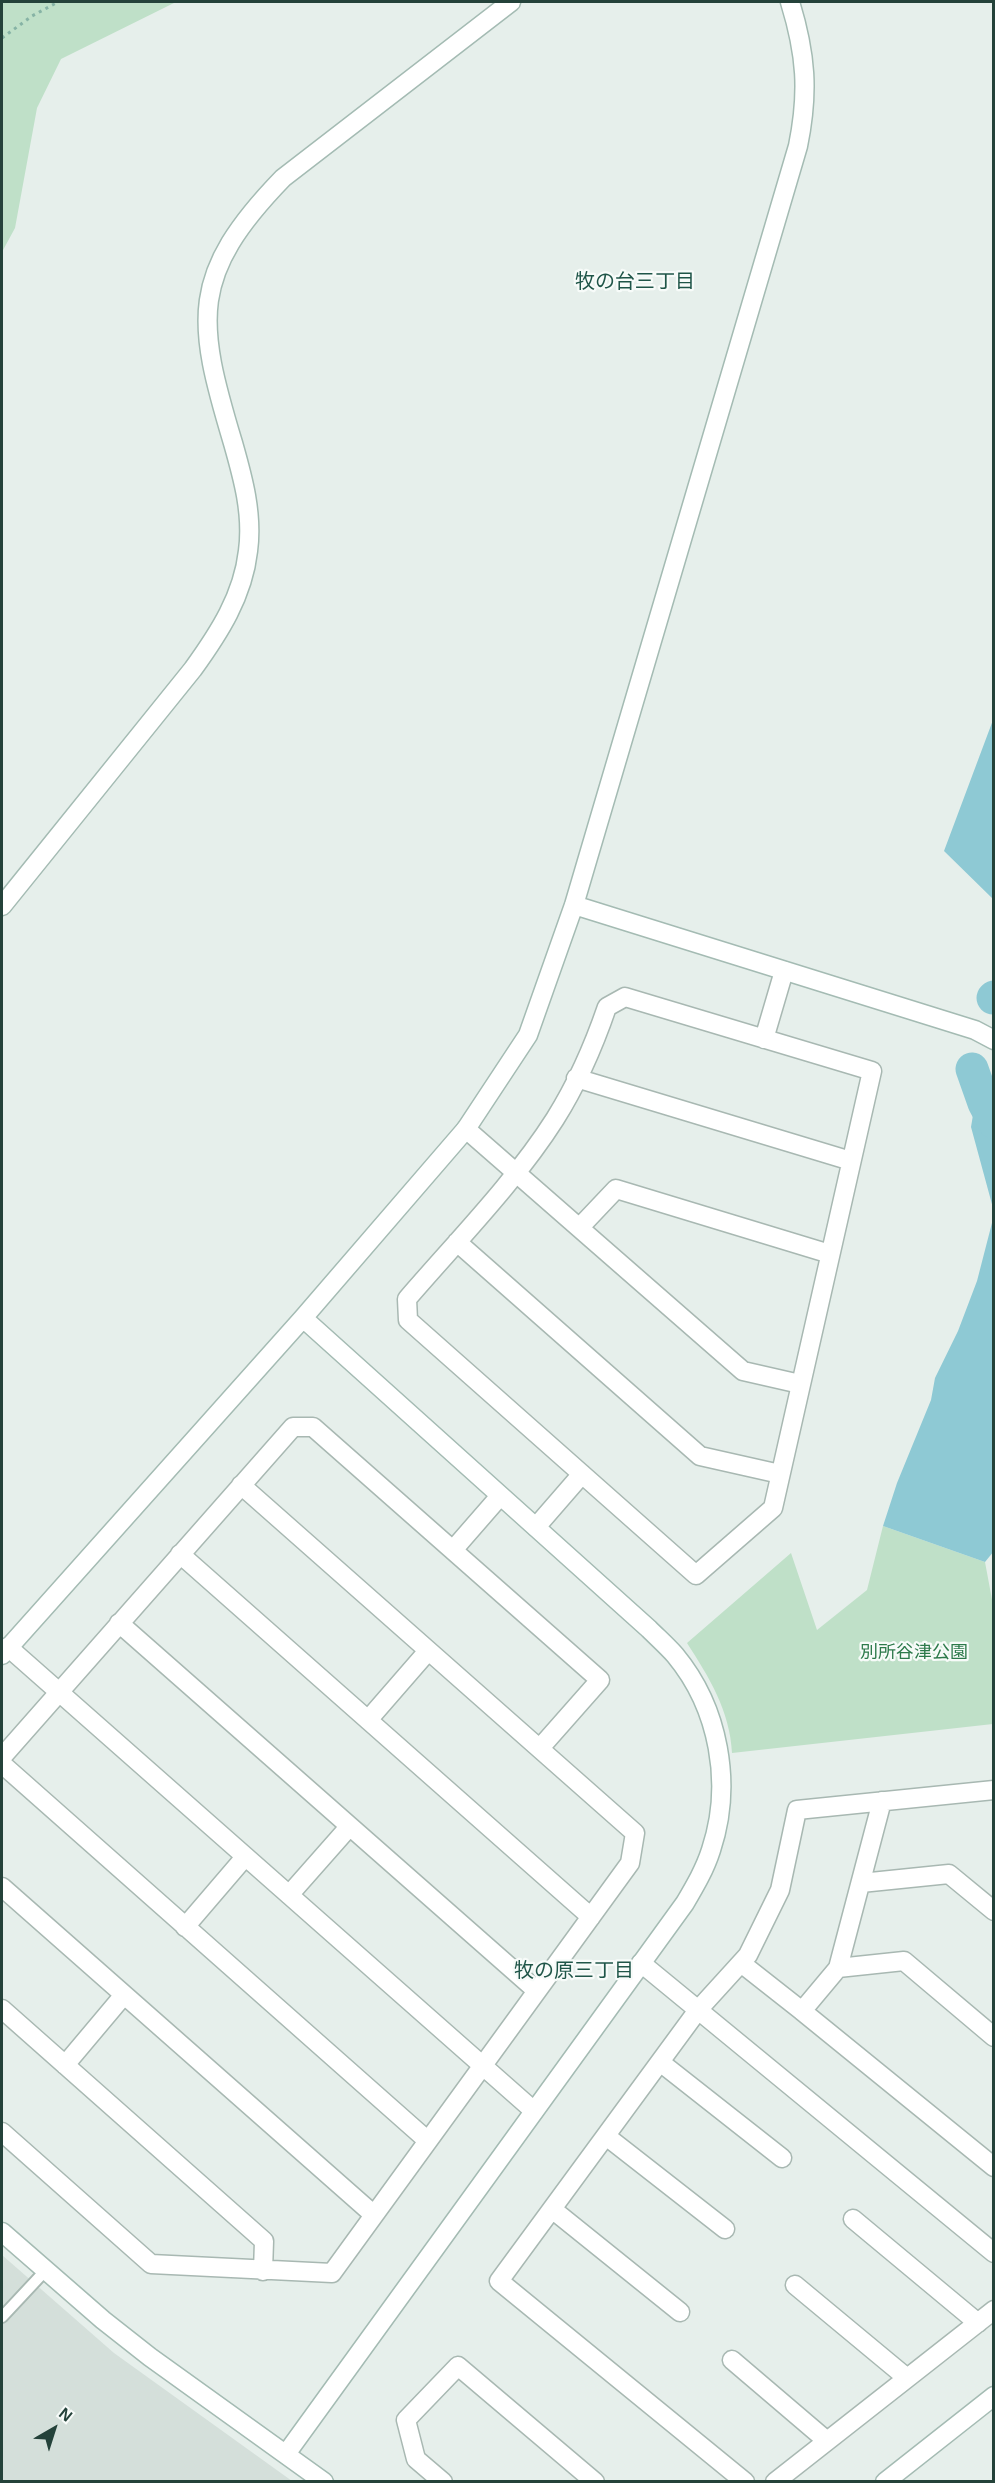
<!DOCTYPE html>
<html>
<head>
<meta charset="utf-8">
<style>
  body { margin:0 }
  #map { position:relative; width:995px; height:2483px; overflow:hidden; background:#e6efeb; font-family:Helvetica,sans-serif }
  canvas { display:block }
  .frame { position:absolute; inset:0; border:3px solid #24423a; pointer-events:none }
  .north { position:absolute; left:24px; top:2399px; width:60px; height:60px; -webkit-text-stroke:4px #f7fbf9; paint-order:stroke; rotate:39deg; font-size:16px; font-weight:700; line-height:24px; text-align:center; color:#24423a }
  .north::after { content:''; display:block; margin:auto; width:21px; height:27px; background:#24423a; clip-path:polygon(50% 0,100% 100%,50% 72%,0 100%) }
</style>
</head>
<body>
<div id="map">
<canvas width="995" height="2483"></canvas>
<div class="frame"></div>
<div class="north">N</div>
</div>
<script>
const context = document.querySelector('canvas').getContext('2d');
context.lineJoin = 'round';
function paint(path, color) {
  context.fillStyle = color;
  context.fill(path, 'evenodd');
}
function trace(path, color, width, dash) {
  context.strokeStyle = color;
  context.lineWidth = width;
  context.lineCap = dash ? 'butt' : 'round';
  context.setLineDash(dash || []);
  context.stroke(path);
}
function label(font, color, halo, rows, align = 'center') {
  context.font = font + ' Helvetica,"Noto Sans JP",sans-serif';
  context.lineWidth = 4.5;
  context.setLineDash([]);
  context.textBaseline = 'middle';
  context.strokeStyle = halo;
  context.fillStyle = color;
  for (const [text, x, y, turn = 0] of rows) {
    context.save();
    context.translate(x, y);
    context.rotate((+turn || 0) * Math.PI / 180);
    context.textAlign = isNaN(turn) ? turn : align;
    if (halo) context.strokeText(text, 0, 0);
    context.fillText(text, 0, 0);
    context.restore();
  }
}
paint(new Path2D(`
  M2 2255 114 2353 292 2481H2Z`), '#d4dfda');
paint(new Path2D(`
  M2 2H176L61 59 37 108 15 228 2 252Z
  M883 1526 985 1562 993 1605V1724L732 1753C730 1711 709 1677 687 1643L791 1553 817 1630 867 1590Z`), '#bfe0c8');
paint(new Path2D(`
  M993 720 994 899H993L944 851Z
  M984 1103 993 1109V1208L971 1127 974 1109Z
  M993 1219 994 1551 985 1562 883 1526 897 1483 931 1400 935 1378 958 1331 977 1281Z`), '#8ec9d4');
trace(new Path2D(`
  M993 998 994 997
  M972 1069 984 1103 994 1122`), '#8ec9d4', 33);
const lane = new Path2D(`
  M2 2317 45 2271`);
const street = new Path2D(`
  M625 997 872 1071 773 1508 696 1575 408 1320 407 1299C456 1242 515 1182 555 1119 577 1084 594 1045 607 1007Z
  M764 1039 784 971
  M576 1078 851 1161
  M466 1129 743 1371 800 1384
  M580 1227 616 1189 830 1254
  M457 1242 700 1456 780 1474
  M536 1527 582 1474
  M453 1550 500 1496
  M180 1554 591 1917
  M119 1623 537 1991
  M8 1647 534 2111
  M368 1720 428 1651
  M2 1757 293 1427H313L600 1680 540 1748
  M2 1764 428 2141
  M861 1883 949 1874 994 1911
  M2 1887 374 2215
  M289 1895 349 1827
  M185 1927 245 1857
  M641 1963 994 2253
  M741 1963 802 2011
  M838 1968 882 1801
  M2 2009 264 2241 263 2271
  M994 2037 904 1961 838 1968 802 2011 994 2167
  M660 2062 782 2158
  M65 2065 123 1996
  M2 2132 151 2264 332 2273 630 1863 635 1833 241 1485
  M606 2136 725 2229
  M552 2209 680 2312
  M853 2219 978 2323
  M795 2285 907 2378
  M732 2360 827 2441
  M443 2482 416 2459 406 2420 458 2366 595 2482
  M745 2482 499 2281 698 2010 748 1955 780 1890 797 1810 994 1790
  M775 2482 994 2310`);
const secondary = new Path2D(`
  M574 905 975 1030 994 1040
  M2 906 193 669C219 633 243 596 248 551 253 514 243 478 233 443 196 320 189 275 283 178L511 2
  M2 1655 303 1318 466 1129 528 1035 574 905 798 146C809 92 806 54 790 2
  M2 2232 103 2320 150 2357 324 2482
  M286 2454 685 1903C695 1886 705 1869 711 1850 733 1784 719 1708 675 1655 667 1646 658 1638 649 1629L303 1318
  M885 2482 994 2396`);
trace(lane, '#a8b8b2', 14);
trace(street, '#a8b8b2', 21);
trace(secondary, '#a4bbb3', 21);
trace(new Path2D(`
  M2 38 32 16 58 2`), '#86b3a5', 3, [3, 4.5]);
trace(lane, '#fff', 10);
trace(street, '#fff', 18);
trace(secondary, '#fff', 18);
label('18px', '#2d7a4b', '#f7fbf9', [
  ["別所谷津公園",914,1653]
]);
label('20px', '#1f5548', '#f7fbf9', [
  ["牧の台三丁目",635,282],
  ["牧の原三丁目",574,1971]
]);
</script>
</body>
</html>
